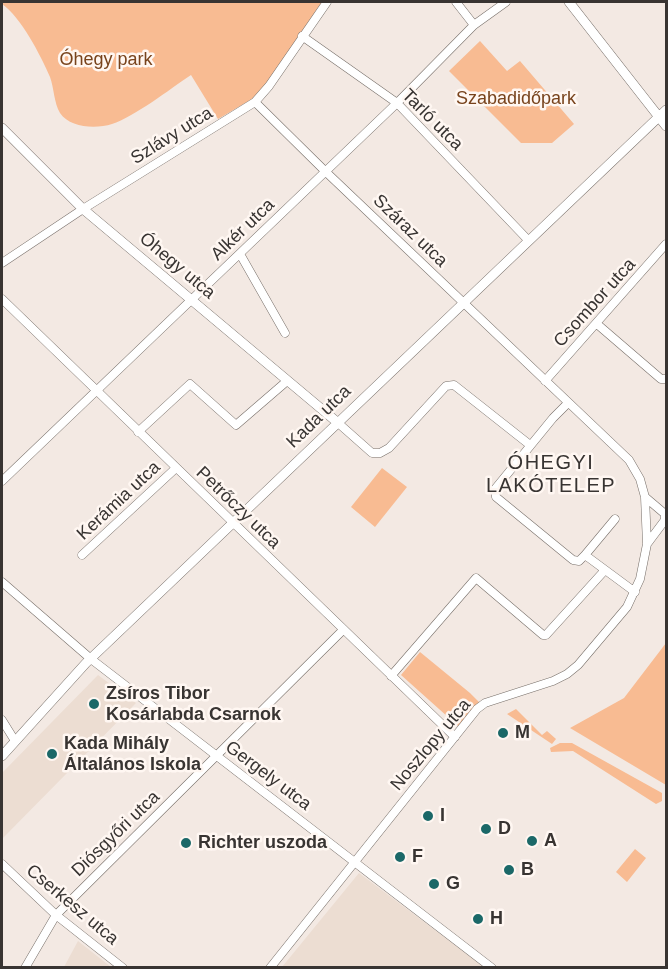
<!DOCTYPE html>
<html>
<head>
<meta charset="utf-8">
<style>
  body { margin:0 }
  #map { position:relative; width:668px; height:969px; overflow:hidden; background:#f3e9e3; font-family:Helvetica,sans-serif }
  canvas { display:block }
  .frame { position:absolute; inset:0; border:3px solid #383432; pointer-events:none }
</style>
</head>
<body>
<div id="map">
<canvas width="668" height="969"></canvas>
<div class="frame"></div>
</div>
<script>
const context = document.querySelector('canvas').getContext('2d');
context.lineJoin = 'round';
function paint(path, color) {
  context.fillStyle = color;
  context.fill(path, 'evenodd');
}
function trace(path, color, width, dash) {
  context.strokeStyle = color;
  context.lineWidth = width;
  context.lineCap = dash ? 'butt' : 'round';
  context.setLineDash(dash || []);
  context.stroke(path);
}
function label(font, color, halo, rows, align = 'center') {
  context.font = font + ' Helvetica,sans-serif';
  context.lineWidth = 5;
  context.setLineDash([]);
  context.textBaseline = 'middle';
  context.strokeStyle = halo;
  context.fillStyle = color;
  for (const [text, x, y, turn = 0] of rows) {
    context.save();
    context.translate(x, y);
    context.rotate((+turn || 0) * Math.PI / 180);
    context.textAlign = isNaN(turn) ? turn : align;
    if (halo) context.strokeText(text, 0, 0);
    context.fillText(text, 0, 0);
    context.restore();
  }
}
paint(new Path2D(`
  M98 675 136 703 2 839V773Z
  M359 873 484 967H282Z
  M78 941 111 967H64Z`), '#ecddd2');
paint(new Path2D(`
  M2 2H322L267 83 252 99 218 119 191 75C170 89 134 117 112 124 96 129 70 128 60 113 54 103 54 88 50 77 41 56 21 17 2 4Z
  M480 41 507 71 520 61 574 124 552 143H521L449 71Z
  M382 468 407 487 375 527 351 507Z
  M666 643V785L570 728 624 698Z
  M420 652 470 693 480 703 458 726 401 675Z
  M516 709 542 735 547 731 556 739 552 744 507 714Z
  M560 743H572L662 793V801L656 804 573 751 551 752 550 748Z
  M635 849 646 858 627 882 616 872Z`), '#f8bb92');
const minor = new Path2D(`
  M456 2 474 25
  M302 36 397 103 528 240
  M255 102 326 172 629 460 640 479 645 497 647 544 640 579 627 607 578 665 567 674 553 681 485 703 477 709 270 968
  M240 254 285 333
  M2 263 83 209 255 102 269 86 327 2
  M2 299 455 737
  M597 324 661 379H666
  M545 381 666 244
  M568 403 553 418 495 489 496 497 573 560 579 561 585 555 635 592
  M337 422 372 453H380L389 448 446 386 454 385 530 445
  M138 432 190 384 236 425 287 381
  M2 481 397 103 474 25 506 2
  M645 497 665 514V520L647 544
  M82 555 176 468
  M585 555 615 519
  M2 582 91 659 492 968
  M391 676 476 578 543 635H546L605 570
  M2 720 15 741
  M2 864 56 915 123 968
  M25 968 56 915 343 630`);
const tertiary = new Path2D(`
  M569 2 666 126
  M2 128 83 209 337 422
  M2 756 86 663 666 110`);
trace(minor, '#766e68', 9);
trace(tertiary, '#766e68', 10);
trace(minor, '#fff', 8);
trace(tertiary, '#fff', 9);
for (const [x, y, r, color] of [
  [94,704,6,"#1b6868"],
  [503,733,6,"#1b6868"],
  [52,754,6,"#1b6868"],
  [428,816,6,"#1b6868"],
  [486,829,6,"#1b6868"],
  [532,841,6,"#1b6868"],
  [186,843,6,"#1b6868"],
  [400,857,6,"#1b6868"],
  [509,870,6,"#1b6868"],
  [434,884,6,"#1b6868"],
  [478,919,6,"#1b6868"]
]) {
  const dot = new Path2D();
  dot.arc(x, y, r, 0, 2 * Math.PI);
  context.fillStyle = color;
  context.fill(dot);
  trace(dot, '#fff7f2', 2);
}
label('18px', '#78431c', '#fff7f2', [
  ["Óhegy park",106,60],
  ["Szabadidőpark",516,99]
]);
label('18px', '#383432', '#fff7f2', [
  ["Tarló utca",432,120,45],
  ["Szlávy utca",172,136,-32],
  ["Alkér utca",243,230,-44],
  ["Száraz utca",410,231,44],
  ["Óhegy utca",177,266,40],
  ["Csombor utca",595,303,-48],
  ["Kada utca",319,417,-44],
  ["Kerámia utca",119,501,-43],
  ["Petrőczy utca",238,508,44],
  ["Noszlopy utca",431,745,-50],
  ["Gergely utca",268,776,37],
  ["Diósgyőri utca",116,834,-44],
  ["Cserkesz utca",72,905,40]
]);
label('bold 18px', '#383432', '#fff7f2', [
  ["Zsíros Tibor",106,694],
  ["Kosárlabda Csarnok",106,715],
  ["M",515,733],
  ["Kada Mihály",64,744],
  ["Általános Iskola",64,765],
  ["I",440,816],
  ["D",498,829],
  ["A",544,841],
  ["Richter uszoda",198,843],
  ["F",412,857],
  ["B",521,870],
  ["G",446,884],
  ["H",490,919]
], 'left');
context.letterSpacing = '1.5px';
label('20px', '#383432', '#fff7f2', [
  ["ÓHEGYI",551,463],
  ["LAKÓTELEP",551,486]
]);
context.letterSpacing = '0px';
</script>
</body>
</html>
